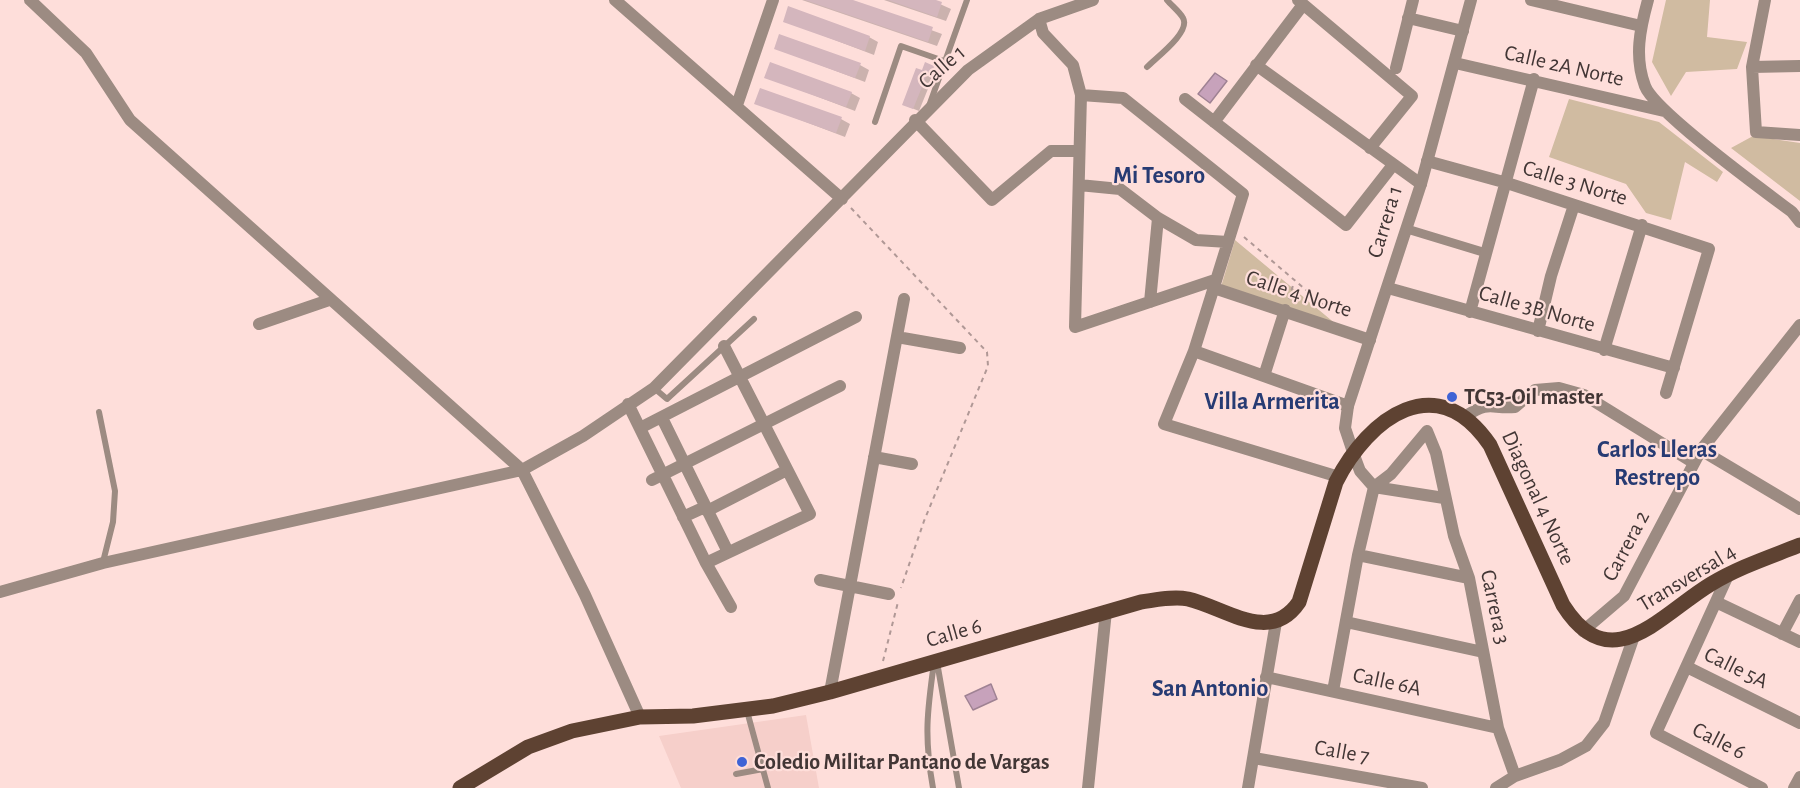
<!DOCTYPE html>
<html>
<head>
<meta charset="utf-8">
<style>
  body { margin:0 }
  canvas { display:block; background:#fededa }
</style>
</head>
<body>
<canvas width="1800" height="788"></canvas>
<script>
const context = document.querySelector('canvas').getContext('2d');
context.lineJoin = 'round';
function paint(path, color) {
  context.fillStyle = color;
  context.fill(path, 'evenodd');
}
function trace(path, color, width, dash) {
  context.strokeStyle = color;
  context.lineWidth = width;
  context.lineCap = dash ? 'butt' : 'round';
  context.setLineDash(dash || []);
  context.stroke(path);
}
function label(font, color, halo, rows, align = 'center') {
  context.font = font + ' "Alegreya Sans",sans-serif';
  context.lineWidth = 4.5;
  context.setLineDash([]);
  context.textBaseline = 'middle';
  context.strokeStyle = halo;
  context.fillStyle = color;
  for (const [text, x, y, turn = 0] of rows) {
    context.save();
    context.translate(x, y);
    context.rotate((+turn || 0) * Math.PI / 180);
    context.textAlign = isNaN(turn) ? turn : align;
    if (halo) context.strokeText(text, 0, 0);
    context.fillText(text, 0, 0);
    context.restore();
  }
}
paint(new Path2D(`
  M806 715 819 788H681L659 736Z`), '#f6cfca');
paint(new Path2D(`
  M1666 0H1710L1707 37 1747 42 1737 69 1686 72 1671 96 1652 62Z
  M1569 99 1659 122 1723 172 1717 182 1685 162 1671 220 1646 213 1626 184 1549 157Z
  M1753 136 1800 143V201L1731 148Z
  M1235 240 1337 325 1220 290Z`), '#d0bba1');
const water = new Path2D(`
  M1215 73 1227 81 1210 103 1198 94Z
  M991 684 997 699 973 710 965 696Z`);
paint(water, '#c7a2bb');
trace(water, '#9f8293', 1.5);
paint(new Path2D(`
  M802 0H849L942 34 937 46Z
  M884 0H931L951 9 946 21Z
  M785 21 869 37 878 42 874 55Z
  M775 48 860 65 869 70 865 82Z
  M933 67 939 70 937 75 934 74 919 111 909 107 923 72Z
  M766 77 851 93 860 98 855 111Z
  M756 103 841 119 850 124 845 137Z`), '#0003');
paint(new Path2D(`
  M805 0H853L933 27 928 42Z
  M888 0H936L942 2 937 17Z
  M788 6 870 36 865 51 783 22Z
  M779 34 861 63 855 78 774 49Z
  M770 62 852 92 846 107 764 78Z
  M925 62 934 66 931 73 928 72 913 109 902 105 916 68 922 70Z
  M760 88 842 117 836 133 754 104Z`), '#d4b6bd');
trace(new Path2D(`
  M851 208 987 352 988 366 924 521 901 588
  M1244 237 1333 313
  M1289 299 1294 282
  M883 661 898 602`), '#b09896', 2, [4.5, 4.5]);
trace(new Path2D(`
  M1147 67C1157 57 1191 32 1183 18 1180 12 1172 6 1167 0
  M929 106 967 0
  M875 122 901 46 944 61
  M654 388 667 399 754 319
  M99 412 115 491 113 522 103 562
  M937 662 959 788
  M747 711 768 788
  M736 774 763 769
  M933 788C924 738 927 712 934 663`), '#9c8b82', 6);
trace(new Path2D(`
  M1407 229 1486 253`), '#9c8b82', 9);
trace(new Path2D(`
  M30 0 86 53 130 120 522 470 585 595 640 717
  M615 0 842 199
  M1298 0 1412 96 1370 148
  M1531 0 1641 26
  M1648 0C1640 29 1634 57 1645 86 1654 111 1764 191 1792 212L1800 222
  M1765 0 1752 67 1756 132 1800 135
  M1408 18 1463 31
  M1039 19 1043 33 1073 65 1081 95 1075 327 1215 280
  M1455 63 1664 111
  M1256 65 1421 184
  M1752 67 1800 66
  M1396 68 1413 0
  M1081 95 1123 98 1243 194 1194 351 1164 424 1339 477
  M1185 99 1346 225 1393 165
  M737 105 773 0
  M915 120 992 200 1051 151H1079
  M1214 122 1302 6
  M1427 161 1507 183 1709 249 1666 393
  M1079 185 1120 189 1158 218 1196 240 1228 242
  M1214 288 1370 340
  M1388 288 1674 368
  M1150 302 1158 218
  M1470 312 1534 79
  M259 324 329 300
  M1538 331 1551 276 1574 205
  M897 337 960 348
  M1604 350 1642 225
  M1194 351 1348 406
  M1264 376 1285 310
  M628 404 706 563 731 607
  M1466 416C1490 400 1490 409 1515 407L1535 390 1559 388 1584 395 1694 463
  M662 418 728 552
  M640 428 856 317
  M1701 450 1800 509
  M1354 455 1360 471 1374 487 1444 498
  M874 457 912 464
  M652 480 840 386
  M707 511 787 470
  M683 517 705 507
  M1358 555 1469 578
  M706 563 810 514 724 346
  M1729 573 1656 733 1762 788
  M820 580 889 594
  M0 592 103 563 522 470 583 436 654 388 968 70 1039 19 1093 0
  M1716 602 1800 642
  M1346 622 1483 652
  M1583 631 1624 596 1701 450 1800 325
  M1782 634 1800 600
  M1687 667 1800 723
  M1266 677 1498 728
  M1333 691 1358 555 1374 487 1391 474 1427 431 1436 453 1454 536 1469 578 1498 728 1515 776
  M830 692 904 299
  M1254 758 1422 788
  M1088 788 1106 611
  M1248 788 1276 622
  M1496 788 1515 776 1560 760 1586 746 1604 723 1634 636
  M1794 788 1800 777`), '#9c8b82', 12);
trace(new Path2D(`
  M1354 455 1345 428 1348 406 1421 184 1471 0`), '#9c8b82', 12);
trace(new Path2D(`
  M460 788 528 747 572 731 640 717 693 716 773 706 830 692 1141 602C1156 600 1173 596 1188 599 1226 608 1270 645 1299 602L1336 482C1369 417 1437 367 1490 445L1563 605C1611 681 1661 614 1711 584 1739 567 1770 557 1800 545`), '#5e4232', 15);
for (const [x, y, r, color] of [
  [1452,397,6,"#3f63d5"],
  [742,762,6,"#3f63d5"]
]) {
  const dot = new Path2D();
  dot.arc(x, y, r, 0, 2 * Math.PI);
  context.fillStyle = color;
  context.fill(dot);
  trace(dot, '#fededa', 2);
}
label('22px', '#423635', '#fededa', [
  ["Calle 2A Norte",1564,66,13],
  ["Calle 1",942,67,-41],
  ["Calle 3 Norte",1575,183,17],
  ["Carrera 1",1385,222,-73],
  ["Calle 4 Norte",1299,294,18],
  ["Calle 3B Norte",1537,309,16],
  ["Diagonal 4 Norte",1538,498,65],
  ["Carrera 2",1626,546,-62],
  ["Transversal 4",1687,578,-31],
  ["Carrera 3",1495,607,78],
  ["Calle 6",954,633,-16],
  ["Calle 5A",1736,668,26],
  ["Calle 6A",1387,682,12],
  ["Calle 6",1719,741,27],
  ["Calle 7",1342,752,10]
]);
label('bold 22px', '#423635', '#fededa', [
  ["TC53-Oil master",1464,397],
  ["Coledio Militar Pantano de Vargas",754,762]
], 'left');
label('bold 24px', '#273b73', '#fededa', [
  ["Mi Tesoro",1159,176],
  ["Villa Armerita",1272,402],
  ["Carlos Lleras",1657,450],
  ["Restrepo",1657,478],
  ["San Antonio",1210,689]
]);
</script>
</body>
</html>
